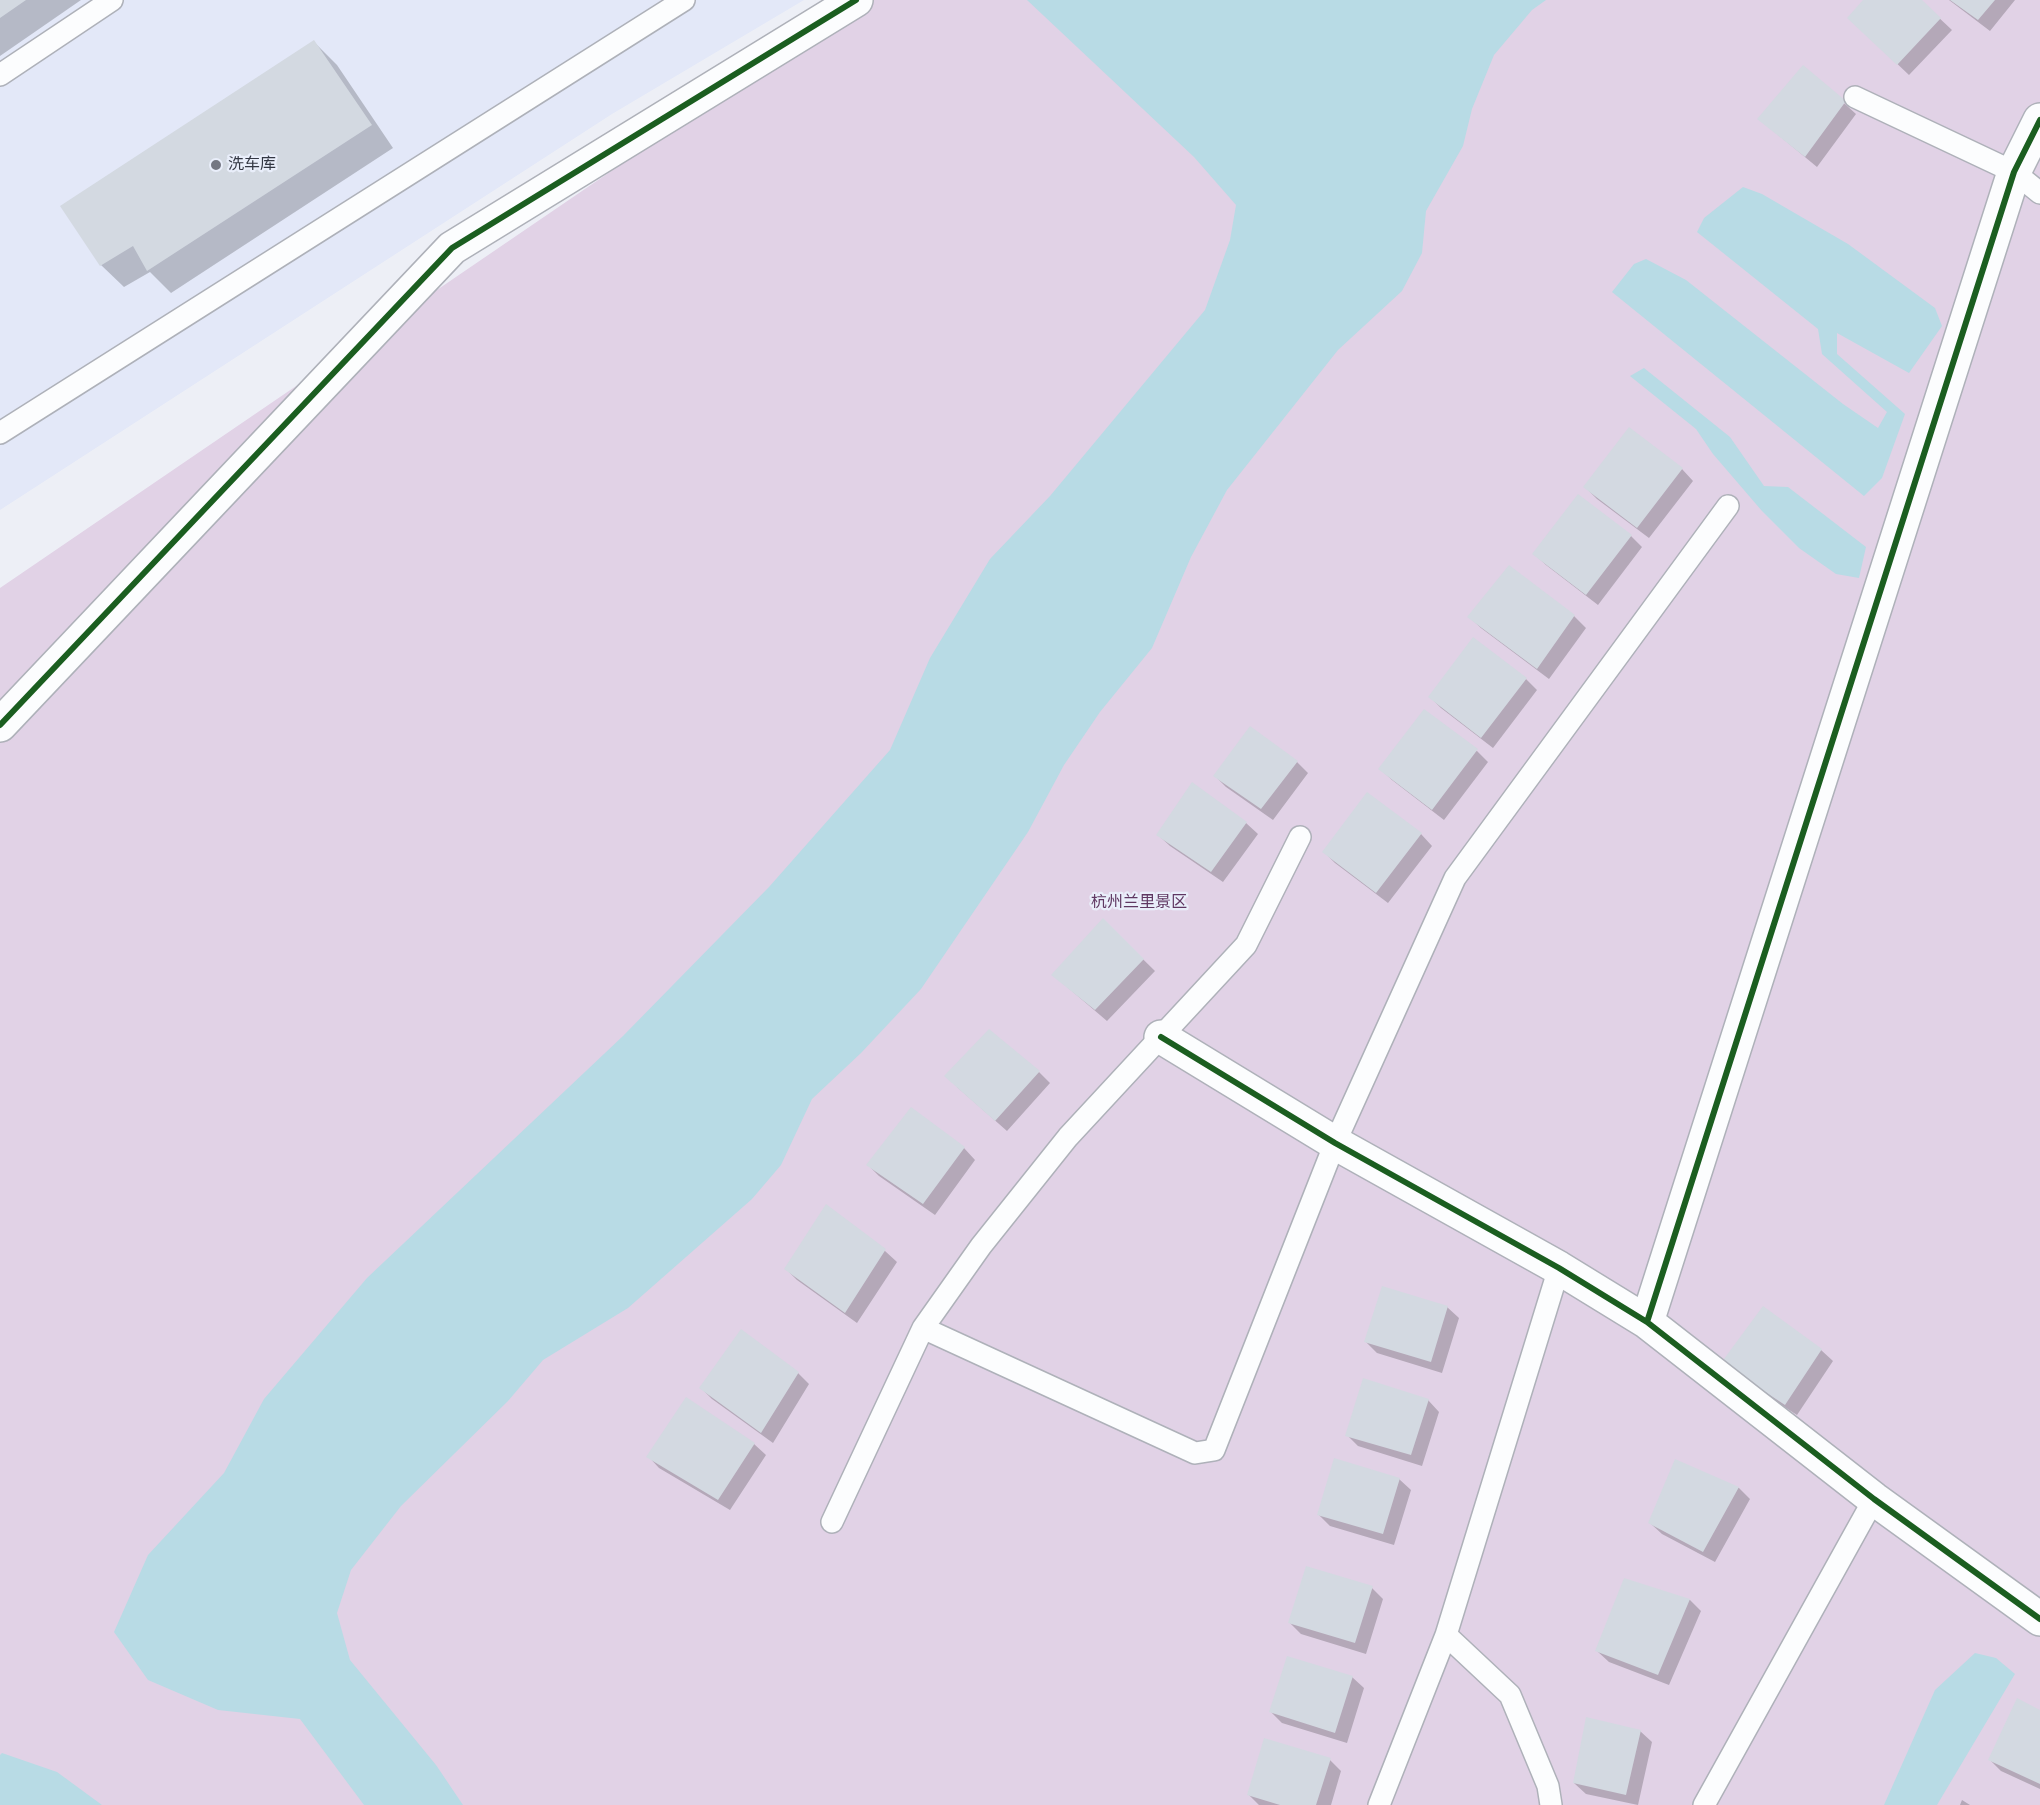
<!DOCTYPE html>
<html>
<head>
<meta charset="utf-8">
<style>
  body { margin:0 }
  canvas { display:block; background:#edeff6 }
</style>
</head>
<body>
<canvas width="2040" height="1805"></canvas>
<script>
const context = document.querySelector('canvas').getContext('2d');
context.lineJoin = 'round';
function paint(path, color) {
  context.fillStyle = color;
  context.fill(path, 'evenodd');
}
function trace(path, color, width, dash) {
  context.strokeStyle = color;
  context.lineWidth = width;
  context.lineCap = dash ? 'butt' : 'round';
  context.setLineDash(dash || []);
  context.stroke(path);
}
function label(font, color, halo, rows, align = 'center') {
  context.font = font + ' Roboto,"Noto Sans SC",sans-serif';
  context.lineWidth = 4.5;
  context.setLineDash([]);
  context.textBaseline = 'middle';
  context.strokeStyle = halo;
  context.fillStyle = color;
  for (const [text, x, y, turn = 0] of rows) {
    context.save();
    context.translate(x, y);
    context.rotate((+turn || 0) * Math.PI / 180);
    context.textAlign = isNaN(turn) ? turn : align;
    if (halo) context.strokeText(text, 0, 0);
    context.fillText(text, 0, 0);
    context.restore();
  }
}
paint(new Path2D(`
  M0 0H804L612 114 0 510Z`), '#e3e8f8');
paint(new Path2D(`
  M862 0H2040V1805H0V588Z`), '#e1d2e6');
paint(new Path2D(`
  M1027 0H1546L1532 10 1494 55 1472 109 1463 146 1426 211 1422 253 1402 291 1338 350 1227 490 1191 557 1152 648 1100 712 1064 765 1028 832 921 989 861 1053 812 1099 781 1165 752 1199 628 1308 543 1360 508 1401 401 1506 351 1570 337 1613 350 1660 436 1765 463 1805H364L300 1719 218 1710 148 1680 114 1632 148 1555 224 1473 264 1399 367 1278 623 1036 769 887 890 750 930 658 990 559 1050 496 1205 310 1230 240 1236 205 1194 157Z
  M1743 187 1762 194 1848 244 1935 308 1942 326 1909 373 1837 333V354L1905 414 1882 478 1864 496 1612 292 1634 264 1646 259 1686 280 1843 404 1878 428 1887 412 1822 354 1818 329 1697 232 1704 218Z
  M1644 368 1730 437 1764 486 1788 487 1866 547 1859 578 1836 574 1799 548 1762 511 1713 454 1696 429 1630 376Z
  M1975 1653 1996 1658 2015 1674 1937 1805H1884L1935 1690Z
  M2 1753 57 1772 102 1805H0V1755Z`), '#b8dbe5');
paint(new Path2D(`
  M0 0H81L0 56Z
  M1866 0H1920L1952 30 1909 75 1849 18Z
  M1949 0H2015L1990 31Z
  M314 42 337 65 393 148 171 293 150 272 124 287 101 265Z
  M1804 67 1856 114 1817 167 1759 119Z
  M1682 469 1693 481 1649 538 1597 499 1585 487Z
  M1578 496 1631 536 1642 547 1598 605 1546 565 1534 554Z
  M1509 567 1574 616 1586 628 1549 679 1481 628 1469 617Z
  M1526 679 1537 690 1493 748 1441 708 1430 697Z
  M1477 751 1488 762 1444 820 1392 780 1380 769Z
  M1297 762 1308 773 1273 820 1226 787 1215 776Z
  M1246 823 1258 834 1223 882 1170 846 1158 835Z
  M1421 834 1432 846 1388 903 1335 863 1324 852Z
  M1103 920 1155 971 1107 1021 1053 975Z
  M1039 1072 1050 1083 1007 1131 957 1087Z
  M912 1109 964 1148 975 1160 935 1215 879 1176 868 1165Z
  M827 1206 885 1251 897 1262 857 1323 797 1280 786 1269Z
  M1447 1307 1459 1318 1442 1373 1377 1353 1366 1342Z
  M1821 1350 1833 1361 1797 1415 1734 1374Z
  M798 1373 809 1384 773 1443 712 1399 701 1388Z
  M1428 1400 1439 1412 1422 1466 1358 1446 1347 1435Z
  M754 1444 766 1455 730 1510 659 1468 648 1456Z
  M1675 1461 1739 1488 1750 1499 1715 1562 1662 1534 1650 1523Z
  M1399 1479 1411 1490 1394 1545 1330 1526 1318 1514Z
  M1625 1580 1690 1600 1701 1611 1669 1685 1609 1662 1597 1651Z
  M1372 1588 1383 1599 1366 1654 1301 1634 1290 1623Z
  M1352 1677 1364 1688 1347 1743 1282 1723 1271 1712Z
  M2040 1711V1789L2001 1771 1990 1760Z
  M1640 1731 1652 1742 1638 1805 1586 1794 1574 1783Z
  M1330 1760 1341 1771 1331 1805H1259L1248 1794Z
  M1962 1800 1970 1805H1960Z`), '#0003');
paint(new Path2D(`
  M0 0H26L0 18Z
  M1863 0H1922L1941 18 1897 65 1847 18Z
  M1950 0H1995L1978 20Z
  M314 40 372 125 147 271 133 246 100 266 60 206Z
  M1803 65 1846 101 1805 157 1757 119Z
  M1629 427 1683 468 1637 528 1583 487Z
  M1578 494 1632 535 1586 595 1532 554Z
  M1509 565 1575 615 1537 669 1467 617Z
  M1473 637 1527 678 1481 738 1428 697Z
  M1424 709 1478 749 1432 810 1378 769Z
  M1250 726 1298 761 1261 809 1213 776Z
  M1192 782 1247 822 1211 872 1156 835Z
  M1367 792 1422 833 1376 893 1322 852Z
  M1103 918 1144 959 1095 1010 1051 975Z
  M989 1029 1040 1071 995 1121 944 1076Z
  M911 1107 965 1147 923 1204 866 1165Z
  M826 1204 886 1249 845 1313 784 1269Z
  M1382 1286 1448 1306 1431 1362 1364 1342Z
  M1763 1306 1822 1349 1785 1405 1721 1363Z
  M741 1329 799 1372 761 1433 699 1388Z
  M1363 1378 1429 1399 1411 1455 1345 1436Z
  M686 1397 755 1443 718 1500 646 1457Z
  M1334 1458 1400 1478 1383 1534 1317 1515Z
  M1675 1459 1739 1487 1703 1552 1648 1523Z
  M1306 1566 1373 1586 1355 1643 1288 1623Z
  M1624 1578 1690 1599 1658 1675 1595 1651Z
  M1287 1656 1353 1676 1335 1733 1269 1712Z
  M2017 1698 2040 1710V1784L1988 1760Z
  M1586 1717 1641 1730 1626 1795 1573 1783Z
  M1264 1738 1331 1758 1316 1805H1280L1247 1795Z`), '#d3d9e1');
const lane = new Path2D(`
  M0 75 112 0
  M1855 97 2014 172 2040 193
  M0 433 684 0
  M923 1328 1195 1453 1214 1450 1335 1143 1455 878 1728 506
  M832 1522 923 1328 981 1246 1068 1137 1246 945 1300 837
  M1446 1635 1510 1695 1548 1786 1551 1805
  M1379 1805 1446 1635 1559 1268
  M1704 1805 1874 1499`);
const street = new Path2D(`
  M0 725 452 248 856 0
  M1161 1037 1335 1143 1559 1268 1647 1322 1874 1499 2040 1619
  M1647 1322 2014 172 2040 120`);
trace(lane, '#aeb1b9', 24);
trace(street, '#aeb1b9', 36);
trace(lane, '#fcfdfe', 21);
trace(street, '#fcfdfe', 33);
trace(new Path2D(`
  M0 725 452 248 856 0
  M1161 1037 1335 1143 1559 1268 1647 1322 1874 1499 2040 1619
  M1647 1322 2014 172 2040 120`), '#1b5e20', 6);
for (const [x, y, r, color] of [
  [216,165,6,"#747782"]
]) {
  const dot = new Path2D();
  dot.arc(x, y, r, 0, 2 * Math.PI);
  context.fillStyle = color;
  context.fill(dot);
  trace(dot, '#e9eefa', 2);
}
label('16px', '#333743', '#e9eefa', [
  ["洗车库",228,165]
], 'left');
label('16px', '#5f3762', '#e9eefa', [
  ["杭州兰里景区",1139,903]
]);
</script>
</body>
</html>
